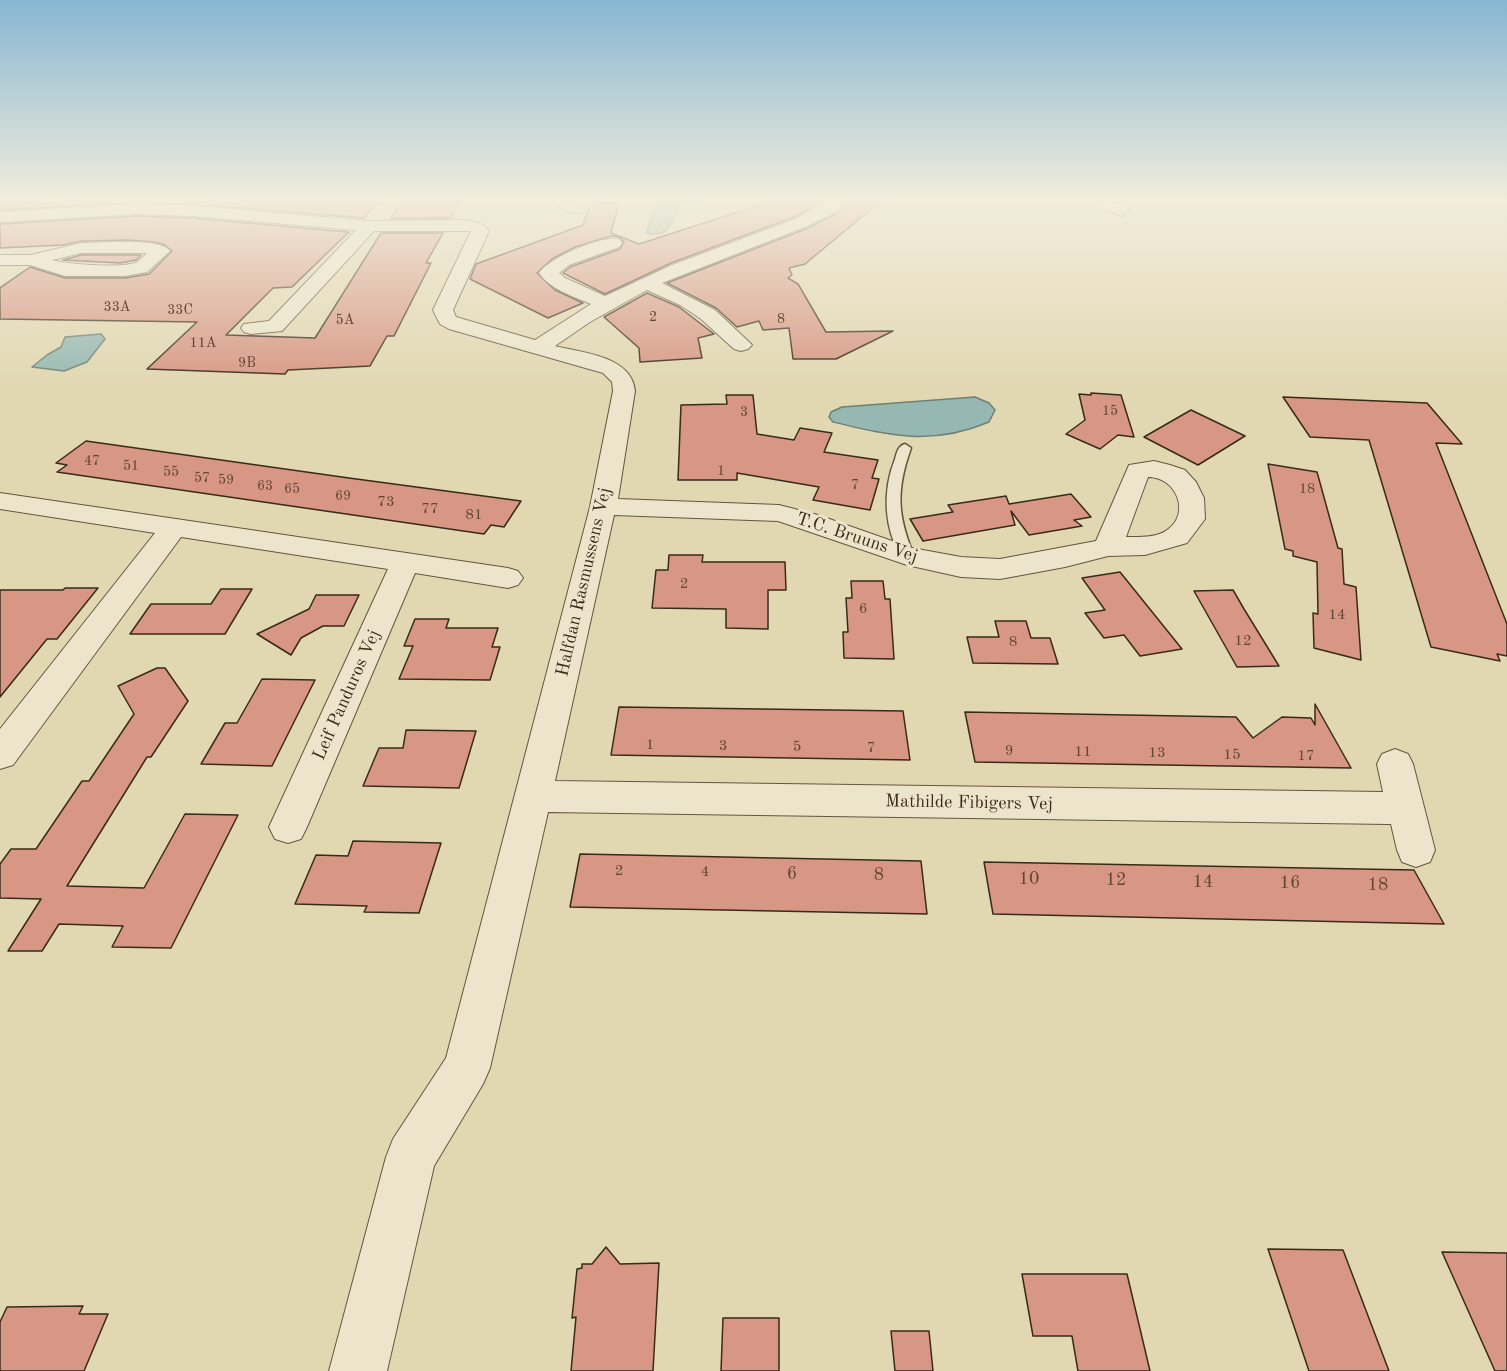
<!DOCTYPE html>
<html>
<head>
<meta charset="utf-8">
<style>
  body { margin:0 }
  canvas { display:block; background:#e1d7b1 }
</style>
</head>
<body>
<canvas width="1507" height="1371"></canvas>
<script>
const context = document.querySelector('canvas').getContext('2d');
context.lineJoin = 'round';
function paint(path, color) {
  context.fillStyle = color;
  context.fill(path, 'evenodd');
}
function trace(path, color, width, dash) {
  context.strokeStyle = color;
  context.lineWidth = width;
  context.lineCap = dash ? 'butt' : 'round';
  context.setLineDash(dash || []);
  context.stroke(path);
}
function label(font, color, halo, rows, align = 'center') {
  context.font = font + ' "Old Standard TT",serif';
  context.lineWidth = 6;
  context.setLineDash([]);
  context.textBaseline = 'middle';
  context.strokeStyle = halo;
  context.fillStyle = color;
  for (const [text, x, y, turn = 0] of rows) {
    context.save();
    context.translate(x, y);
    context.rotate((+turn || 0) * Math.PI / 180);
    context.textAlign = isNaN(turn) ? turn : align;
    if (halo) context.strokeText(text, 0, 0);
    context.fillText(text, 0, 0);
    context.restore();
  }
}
const water = new Path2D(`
  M669 200H709L682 205C670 222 671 238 646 233L656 206Z
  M101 334 105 339 87 362 64 371 32 367 47 355 61 347 65 337Z
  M975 397 989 403 995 410 989 422C932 446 891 436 833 422L829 417 831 412 842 407Z`);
paint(water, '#95b8b2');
trace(water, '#708074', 1.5);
const building = new Path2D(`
  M0 200H381L363 218 193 204 138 202 0 210Z
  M402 200H461L451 218 391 219Z
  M775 200H826L794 217 671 263 605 294 563 273 570 267 620 249 624 242 619 237 611 236 575 247 552 259 537 273 555 290 583 303 548 318 470 279 476 264 583 225 590 204 619 203 611 233 639 244Z
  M852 200H882L805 264 789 268 792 275 788 278 798 284 826 332 893 331 836 359H793L789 328 763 330 759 321 737 327 716 308 667 283 808 228 836 214Z
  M138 216 193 218 349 232 292 287 273 288 226 335 315 338 381 233H443L426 263H431L394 336H387L370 366 288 370 285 374 147 369 197 322 0 319V288L30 267 65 278H125L149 274 172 251 165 245 155 242 129 240 81 241 63 245 0 248V224Z
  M81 255H141L136 260 120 263 63 260Z
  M647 293 679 307 714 334 698 338 702 358 640 362 639 348 604 317Z
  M1091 393 1121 395 1134 437 1118 435 1100 449 1066 434 1085 420 1079 394 1091 395Z
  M726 395H753L757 434 794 440 800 428 832 433 824 452 878 460 872 478 879 479 870 510 813 500 819 487 737 473V480H678L681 405 727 404Z
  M1283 397 1427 403 1462 444 1436 443 1507 624V656L1497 654 1500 661 1431 647 1369 440 1310 437Z
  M1191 410 1245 436 1198 465 1144 437Z
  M86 441 349 478 521 501 504 527 491 525 484 534 57 472 67 465 56 463Z
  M1268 464 1317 472 1338 548 1342 549 1344 584 1356 587 1361 660 1314 648 1313 613 1318 614 1317 562 1293 556V551L1285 549Z
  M1071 494 1091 517 1074 520 1082 526 1029 535 1011 511 1015 525 923 541 910 519 953 512 948 505 1006 496 1009 504Z
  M669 555H703L702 562H785L786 590H768V629L726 628V609L652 608 656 570H668Z
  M1120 572 1182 649 1140 656 1124 635 1104 638 1085 613 1105 610 1082 578Z
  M851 581H883L885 599H890L894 659 844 658 843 632H848L846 598H852Z
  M65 588H98L57 639H47L0 697V590H63Z
  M221 589H252L225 634H130L151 604H211Z
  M1233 590 1244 609 1279 666 1237 667 1194 591Z
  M316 595H359L344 626H323L301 638 291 655 257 634 309 609Z
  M415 619H449L446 628H498L492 647H500L490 680 399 679 413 646H404Z
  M995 621H1026L1031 638H1050L1058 664 973 663 967 637H999Z
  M157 668H165L188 701 151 757H147L67 886 144 888 185 814 238 815 171 948 112 947 123 926 59 924 42 951H8L41 899 0 898V864L11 849H36L82 781H89L134 714 118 686Z
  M262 679 315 680 272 766 201 764 225 723H237Z
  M1315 704 1351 768 975 762 965 712 1236 717 1253 738 1282 717 1311 718 1315 725Z
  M619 707 903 711 910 760 611 755Z
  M406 730 476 731 459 788 363 786 379 748H403Z
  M353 841 441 843 419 913 364 912 367 906 295 904 316 855 348 856Z
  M580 854 921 861 927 914 570 907Z
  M984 862 1414 870 1444 924 993 914Z
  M606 1247 620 1264 659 1263 653 1371H571L576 1317 572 1318 577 1269 582 1268V1264H592Z
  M1268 1249 1343 1250 1389 1371H1309Z
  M1442 1252 1507 1253V1371H1495Z
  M1022 1274H1127L1150 1371H1078L1072 1336H1033Z
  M83 1306 79 1314H108L84 1371H0V1322L7 1307Z
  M723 1318H779V1371H721Z
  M891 1331H929L933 1371H895Z`);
paint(building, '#d79784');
trace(building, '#392b18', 1.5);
const lane = new Path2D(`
  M905 444 911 448C896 490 897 515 914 556L907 561 902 559C884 528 882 492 895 459 897 452 898 446 905 444Z`);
const street = new Path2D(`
  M549 200H569L584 210 582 213H570Z
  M831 200H850L835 212 807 226 662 283 715 310 748 341 752 345 748 349 741 351 734 349 701 319 680 305 647 290 590 322 555 346C583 353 632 356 635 391L618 499 779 505 818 515 912 548 961 557 1000 559 1096 541 1129 465 1154 461 1170 465 1185 470 1196 482 1204 498 1205 519 1187 543 1145 555 1108 556 1065 567 1000 579 961 577 907 565 778 521 614 515 555 781 1383 792 1377 764 1382 754 1395 749 1408 754 1413 764 1435 850 1430 862 1416 867 1402 862 1397 850 1391 824H1388L548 812 490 1068 483 1084 434 1166 387 1371H329L386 1157 393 1139 446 1058 590 507 613 391 612 382 603 373 449 329 440 324 433 310 471 231H374L282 331 251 334 244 332 241 328 244 324 269 321 356 230 193 216 138 214 0 222V212L138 204 193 206 369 221 464 220C474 222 482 222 489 231L453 310 456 317 535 340 591 304C573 296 551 290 539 273 549 258 602 235 619 239L622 243 619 247 569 265 559 273 565 278 605 296 672 265 795 219ZM1148 477C1177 477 1191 514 1167 530 1157 538 1138 537 1126 537Z
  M1085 200C1100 200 1119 199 1130 211L1122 216 1087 203Z
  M81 243C99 243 160 237 170 251L147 272 125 276H65L30 265H0V255H31ZM81 253H147C144 256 140 260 137 262 124 269 66 264 52 260Z
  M0 493 508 568 518 571 523 578 518 585 508 588 415 573 307 827 301 839 288 843 275 839 269 827 388 569 181 537 13 765 0 769V729L155 533 0 509Z`);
trace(lane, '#63563e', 3);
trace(street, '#63563e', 2);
paint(lane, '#ece5cc');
paint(street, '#ece5cc');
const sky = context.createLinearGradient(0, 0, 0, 392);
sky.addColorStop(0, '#87b6d2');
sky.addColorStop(0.51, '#f2eddc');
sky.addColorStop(1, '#f2eddc00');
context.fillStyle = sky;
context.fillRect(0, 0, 1507, 392);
label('14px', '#604633', null, [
  ["33A",117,307],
  ["33C",180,310],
  ["2",653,317],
  ["8",781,319],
  ["5A",345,320],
  ["11A",203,343],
  ["9B",247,363],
  ["15",1110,411],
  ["3",744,412],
  ["47",92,461],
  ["51",131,466],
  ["1",721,471],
  ["55",171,472],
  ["57",202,478],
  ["59",226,480],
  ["7",855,485],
  ["63",265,486],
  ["65",292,489],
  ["18",1307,489],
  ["69",343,496]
]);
label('15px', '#604633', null, [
  ["73",386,502],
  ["77",430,509],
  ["81",474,515],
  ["2",684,584],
  ["6",863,609],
  ["14",1337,615],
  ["12",1243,641],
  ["8",1013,642],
  ["1",650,745],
  ["3",723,746],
  ["5",797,747],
  ["7",871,748],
  ["9",1009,751],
  ["11",1083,752],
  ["13",1157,753],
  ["15",1232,755],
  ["17",1306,756],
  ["2",619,871],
  ["4",705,872]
]);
label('18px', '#392b18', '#ece5cc', [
  ["T.C. Bruuns Vej",857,538,18],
  ["Halfdan Rasmussens Vej",584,582,-77],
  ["Leif Panduros Vej",347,695,-66],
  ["Mathilde Fibigers Vej",969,803,1]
]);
label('18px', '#604633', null, [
  ["6",792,874],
  ["8",879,875],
  ["10",1029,879],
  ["12",1116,880],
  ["14",1203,882],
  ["16",1290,883],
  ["18",1378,885]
]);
</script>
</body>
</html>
